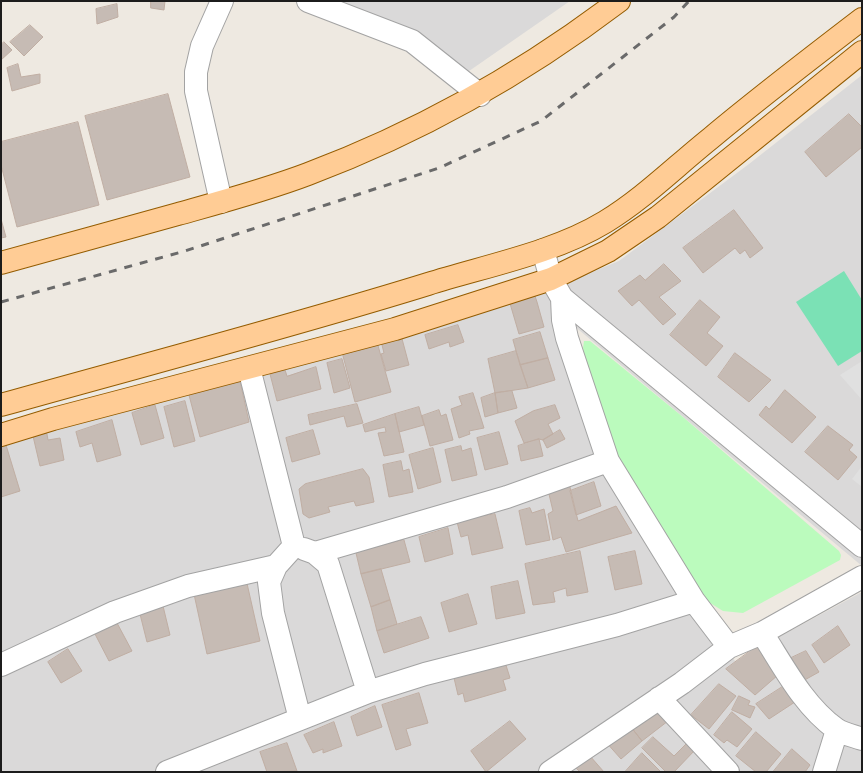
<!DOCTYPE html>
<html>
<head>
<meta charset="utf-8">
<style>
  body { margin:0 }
  #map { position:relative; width:863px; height:773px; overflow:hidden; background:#eee9e1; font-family:Overpass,sans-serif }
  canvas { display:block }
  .frame { position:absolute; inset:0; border:2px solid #1c1c1c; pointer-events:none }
</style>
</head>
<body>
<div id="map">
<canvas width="863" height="773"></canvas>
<div class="frame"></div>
</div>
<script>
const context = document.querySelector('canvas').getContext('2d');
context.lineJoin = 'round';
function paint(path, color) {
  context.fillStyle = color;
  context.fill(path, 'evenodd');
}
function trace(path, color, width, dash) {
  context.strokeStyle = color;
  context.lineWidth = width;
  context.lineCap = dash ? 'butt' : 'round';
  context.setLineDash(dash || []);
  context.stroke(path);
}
paint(new Path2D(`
  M308 1H570L459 78 412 41Z
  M862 75V566L555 310 622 504 735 661 862 592V772H1V445L548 290 619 261 749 164Z`), '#dad9d9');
paint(new Path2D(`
  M584 341H590L683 417 839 551 841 555 840 560 743 613 723 611 699 596 620 460 605 430 589 381 583 348Z`), '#bbfbbd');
paint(new Path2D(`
  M844 271 862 300V351L838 366 796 302Z`), '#7be1b5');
paint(new Path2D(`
  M862 361V400L840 375Z
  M862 466V487L852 479Z`), '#e0e0e0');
const building = new Path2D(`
  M151 1H165L164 10 151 8Z
  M117 4 118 17 97 24 96 9Z
  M30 25 43 37 24 56 10 42Z
  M4 42 12 50 1 60V45Z
  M18 64 21 77 40 74V83L12 91 7 68Z
  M168 94 190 177 107 200 85 116Z
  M849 114 862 127V147L826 177 805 152Z
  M78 122 99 205 17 227 1 165V142Z
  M734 210 763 248 750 258 745 250 740 254 735 248 703 273 683 248Z
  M1 219 6 237 1 238Z
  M664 264 681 281 659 297 676 314 663 325 639 300 632 306 618 291 640 275 645 280Z
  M531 294 535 296 537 302 544 327 519 334 509 300Z
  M700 300 720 317 707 333 723 346 706 366 670 335Z
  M458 325 464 342 450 347 449 342 429 349 425 335Z
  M540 332 548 358 520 365 513 340Z
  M401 335 409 365 386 371 381 354 384 353 381 341Z
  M377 342 391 392 355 402 342 352Z
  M516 351 528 388 495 393 488 359Z
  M735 353 771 380 749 402 718 377Z
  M548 358 555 380 528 388 520 365Z
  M342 359 350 388 334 393 327 363Z
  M316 367 321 389 277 401 270 374 285 370 287 376Z
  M240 381 249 422 200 437 189 395Z
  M785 390 816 417 792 443 759 415 766 406 769 409Z
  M512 391 517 408 498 413 495 393Z
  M473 393 484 428 469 431 470 434 459 438 451 409 462 405 459 397Z
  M495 393 498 413 485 417 481 398Z
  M185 401 195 441 174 447 164 407Z
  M357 404 363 423 347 427 344 416 310 425 308 415Z
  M155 405 164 438 141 445 132 413Z
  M555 405 560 418 548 424 553 434 543 440 539 439 524 443 515 421 533 411Z
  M419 407 424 425 399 432 395 414Z
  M439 410 441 416 446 414 453 440 430 446 422 416Z
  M395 414 404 452 384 456 378 433 386 432 385 427 365 432 363 425Z
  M112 420 121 455 97 462 92 443 80 447 76 432Z
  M828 426 853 445 849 450 857 457 838 480 805 452Z
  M313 430 320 454 292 462 286 438Z
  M560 430 565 439 547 448 543 440Z
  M499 432 508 464 485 470 477 438Z
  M47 434 48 440 60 438 64 460 40 466 33 436Z
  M539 439 543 456 521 461 518 446Z
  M6 445 20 491 1 497V446Z
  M461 446 462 451 471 448 477 475 452 481 445 450Z
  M433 448 441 482 418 489 409 455Z
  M401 461 403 471 409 469 413 492 389 497 383 465Z
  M363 469 369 477 374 502 356 506 354 501 328 507 330 512 309 518 303 514 299 489 305 484Z
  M594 482 601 506 576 515 570 491Z
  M569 483 578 521 616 506 632 533 566 552 561 537 553 540 548 514 553 511 548 490Z
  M530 508 532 513 544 509 550 540 526 545 519 511Z
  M495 514 503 548 472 555 468 535 461 537 457 522Z
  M448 528 453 554 425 562 419 537Z
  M404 540 410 562 361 574 356 553Z
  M580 551 588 592 567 596 566 588 553 592 555 602 533 605 525 564Z
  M635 551 642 584 615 590 608 557Z
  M381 569 390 600 371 607 361 574Z
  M246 579 260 641 207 654 194 594Z
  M518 581 525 613 496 619 491 587Z
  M468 594 477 624 449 632 441 603Z
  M390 600 397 624 377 631 371 607Z
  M163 606 170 635 147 642 140 614Z
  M421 617 429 638 384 653 377 631Z
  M117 623 132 651 109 661 95 634Z
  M838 626 850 645 824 663 812 645Z
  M757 646 778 675 755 695 726 669Z
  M68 649 82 671 61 683 48 662Z
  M806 651 819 672 801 682 789 659Z
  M505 662 510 678 503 680 506 690 465 702 463 693 458 695 454 678Z
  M719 684 736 696 709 729 691 715Z
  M787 684 798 700 769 719 756 704Z
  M419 693 428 723 406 729 411 745 396 750 382 705Z
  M739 696 750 701 748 705 755 707 750 718 732 710Z
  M653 704 668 721 642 741 627 722Z
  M375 706 382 727 357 736 351 717Z
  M732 712 752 729 737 747 727 740 724 743 714 735Z
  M510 721 526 739 486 772 471 751Z
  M334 722 342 746 323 753V749L313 753 304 735Z
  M627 722 642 741 621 759 605 741Z
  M756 732 781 754 766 772H756L736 756Z
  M653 737 674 756 687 743 695 750 674 772H666L642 748Z
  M287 743 297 771 267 772 260 752Z
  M792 749 810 765 805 772H773Z
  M642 753 661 772H625Z
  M590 756 604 772H580L575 767Z`);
paint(building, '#c6bbb4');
trace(building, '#c0aea3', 1);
const minor = new Path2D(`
  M308 1 412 41 480 95
  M221 202 196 91V72L202 46 222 1
  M543 250 551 279 562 298 862 546
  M562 298 563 320 567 338 608 461 694 601 729 647
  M249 368 294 546
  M294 546 276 566 269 582 273 613 300 719
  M304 549 315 553 328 564 368 692
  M315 553 507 497 608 461
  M762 633C784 667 803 705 836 729 843 734 854 736 862 739
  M1 665 115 612 188 586 276 566
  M659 698 728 772
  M167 772 368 692 425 674 617 625 694 601
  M550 772 682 683 729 647 762 633 862 577
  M824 772 837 730`);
const major = new Path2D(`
  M1 263C60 247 119 230 178 214 221 202 266 190 308 174 420 132 524 73 619 1
  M1 405C143 365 286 328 428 284 485 266 554 253 605 222 643 199 676 166 711 138 760 97 811 58 862 19
  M1 435 53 419 395 329 551 279 608 251 658 217 862 52`);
trace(minor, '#a3a3a3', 24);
trace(major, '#945c00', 24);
trace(minor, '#fff', 22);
trace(major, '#ffcc95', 22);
trace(new Path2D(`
  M1 302 185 251 439 168 541 121 674 17 689 1`), '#6a6a6a', 3, [8, 8]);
</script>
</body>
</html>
